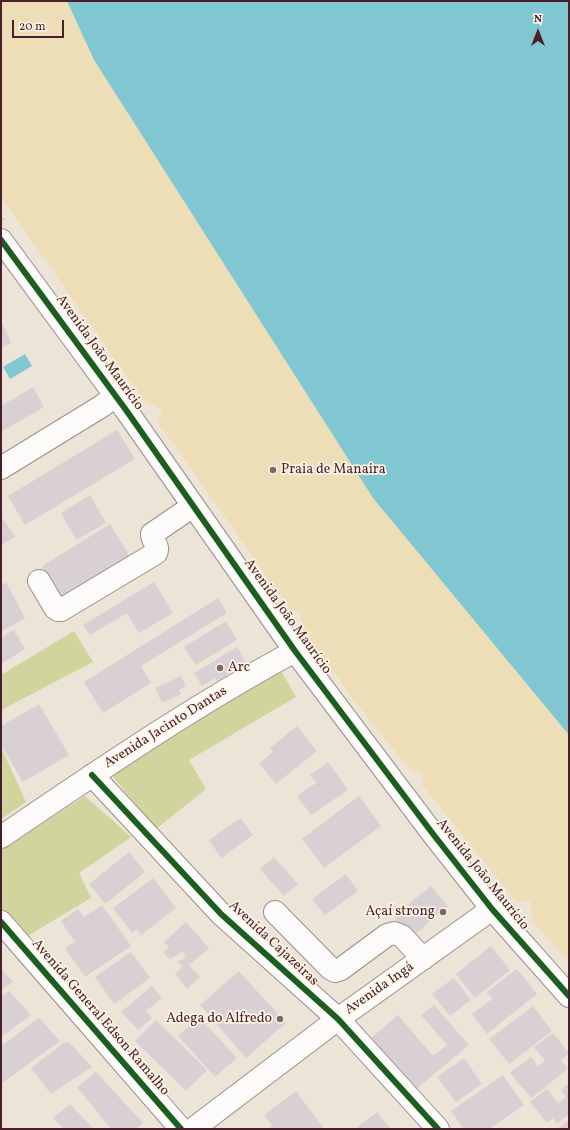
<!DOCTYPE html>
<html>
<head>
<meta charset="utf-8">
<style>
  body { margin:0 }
  #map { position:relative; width:570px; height:1130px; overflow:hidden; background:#ece4d6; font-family:Vollkorn,serif }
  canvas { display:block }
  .frame { position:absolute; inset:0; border:2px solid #4a1f2b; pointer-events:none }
  .north { position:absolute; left:518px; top:12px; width:40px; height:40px; -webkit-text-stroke:3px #fcf5e5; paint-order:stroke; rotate:0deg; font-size:11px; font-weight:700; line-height:16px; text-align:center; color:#4a1f2b }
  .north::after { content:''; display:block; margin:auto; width:14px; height:18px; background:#4a1f2b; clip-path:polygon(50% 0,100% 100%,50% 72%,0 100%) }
  .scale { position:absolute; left:12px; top:20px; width:52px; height:18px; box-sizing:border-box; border:2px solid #4a1f2b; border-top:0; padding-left:5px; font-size:12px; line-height:14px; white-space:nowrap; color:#4a1f2b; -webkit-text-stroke:3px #fcf5e5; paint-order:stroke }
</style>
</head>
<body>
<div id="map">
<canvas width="570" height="1130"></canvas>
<div class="frame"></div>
<div class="north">N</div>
<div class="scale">20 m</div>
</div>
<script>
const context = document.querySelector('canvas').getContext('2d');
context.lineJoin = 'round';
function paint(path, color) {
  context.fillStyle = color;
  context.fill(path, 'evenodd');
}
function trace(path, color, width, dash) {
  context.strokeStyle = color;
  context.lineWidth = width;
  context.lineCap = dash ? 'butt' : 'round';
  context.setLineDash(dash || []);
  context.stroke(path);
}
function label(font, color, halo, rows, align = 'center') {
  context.font = font + ' Vollkorn,serif';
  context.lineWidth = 3.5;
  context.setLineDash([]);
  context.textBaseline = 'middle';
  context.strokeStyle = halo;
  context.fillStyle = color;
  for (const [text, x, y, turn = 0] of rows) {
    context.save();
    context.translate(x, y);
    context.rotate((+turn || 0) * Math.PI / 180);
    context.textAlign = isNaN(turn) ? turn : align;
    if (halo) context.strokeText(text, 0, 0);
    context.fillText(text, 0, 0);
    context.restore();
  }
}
paint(new Path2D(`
  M74 631 93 662 1 710V675Z
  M281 671 296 697 189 760 206 789 156 829 110 773Z
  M1 747 26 802 1 819Z
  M85 796 131 837 79 873 91 898 26 937 1 909V851Z`), '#cfd59c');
paint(new Path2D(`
  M1 1H67L94 60 373 498 569 735V963L532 920 530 901 517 902 421 784 423 774 410 770 356 703 301 627V611H291L158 422 162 409 144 401 1 197Z`), '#eddeb7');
paint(new Path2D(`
  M67 1H569V735L373 498 94 60Z
  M25 354 32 366 10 379 3 367Z`), '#81c7d2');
paint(new Path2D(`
  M1 321 11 343 1 348Z
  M33 387 44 407 1 432V406Z
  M117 430 135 459 25 525 8 496Z
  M90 495 106 523 76 540 61 513Z
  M1 516 15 537 1 545Z
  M110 524 130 557 62 599 42 566Z
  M6 582 25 618 1 632V585Z
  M154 582 173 613 139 633 127 613 90 635 83 625Z
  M218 598 227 613 141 666 151 683 103 713 84 682Z
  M226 621 237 640 196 665 184 647Z
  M14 630 25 649 1 664V638Z
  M237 647 246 663 217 681 215 678 202 686 194 673Z
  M181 676 186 686 179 690 181 694 162 703 155 688Z
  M39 704 69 755 23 782 1 745V726Z
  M297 726 317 751 276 784 259 763 273 752 270 748Z
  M328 762 348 790 311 815 297 796 316 783 310 775Z
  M359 796 381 826 324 868 302 839Z
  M241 819 253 835 221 858 209 840 237 820Z
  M129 852 145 872 105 904 89 884Z
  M274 857 298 884 284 896 260 869Z
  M346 874 358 891 325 915 312 899Z
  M153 878 176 908 141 935 137 929 132 933 113 908Z
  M431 886 448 906 412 937 394 916Z
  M102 905 131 946 85 977 65 948 75 942 61 921 78 909 84 917Z
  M186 922 209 948 189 965 200 977 187 989 175 974 183 966 177 962 186 958 183 952 170 959 163 952 169 947 164 942Z
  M491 946 510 970 475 998 456 974Z
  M131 952 150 978 114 1004 95 977Z
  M1 969 13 982 1 990Z
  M517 969 537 994 487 1034 472 1014 492 999 487 992Z
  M239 971 286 1023 246 1058 200 1005Z
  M454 978 471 1000 450 1016 432 994Z
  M152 986 162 998 146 1011 152 1018 138 1030 121 1012Z
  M9 991 31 1015 1 1037V997Z
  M434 1005 469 1045 415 1090 371 1038 398 1015 433 1056 447 1045 421 1015Z
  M533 1006 552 1031 509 1064 489 1039Z
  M199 1017 237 1058 215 1077 178 1036Z
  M39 1018 60 1041 1 1084V1046Z
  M156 1020 207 1070 186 1091 135 1041Z
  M553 1033 569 1053 561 1060 568 1069 531 1098 510 1073 531 1057 538 1066 545 1061 534 1047Z
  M65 1042H69L92 1067 51 1094 31 1068Z
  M464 1058 482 1084 456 1102 437 1077Z
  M96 1072 143 1123 136 1129H111L77 1087Z
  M503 1075 524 1105 489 1129H464L451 1111Z
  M569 1083V1114L557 1124 553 1118 547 1123 530 1102 547 1089 558 1103 566 1097 561 1090Z
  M296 1091 324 1129H267L272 1126 264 1115Z
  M70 1104 94 1129H64L53 1118Z
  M377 1112 391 1129H355Z
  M569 1120V1129H557Z`), '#d9d0d4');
const minor = new Path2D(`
  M1 468 102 406 115 396
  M39 581 55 608 58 610H61L156 553C160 546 152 542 152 534L193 506
  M92 775 221 914 338 1019 438 1129
  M1 837C97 772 193 706 295 651
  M275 912 330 968 335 971 341 969 387 935 394 933 402 936 423 959
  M193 1129 338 1019 492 909`);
const major = new Path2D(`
  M1 240 126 410 295 651 433 834 492 909 569 996
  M1 922 181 1129`);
trace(minor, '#9a8f8a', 24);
trace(major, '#9a8f8a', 24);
trace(new Path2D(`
  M1 215 5 222`), '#c3bdbc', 2.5, [1, 3]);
trace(minor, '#fcfbf9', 22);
trace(major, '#fcfbf9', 22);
trace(new Path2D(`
  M1 240 126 410 295 651 433 834 492 909 569 996
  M92 775 221 914 338 1019 438 1129
  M1 922 181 1129`), '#1b5e20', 6);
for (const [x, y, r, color] of [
  [273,470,4,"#836467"],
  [220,668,4,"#836467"],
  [443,912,4,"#836467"],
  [280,1019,4,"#836467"]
]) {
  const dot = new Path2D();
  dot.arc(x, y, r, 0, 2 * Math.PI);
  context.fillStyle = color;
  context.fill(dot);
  trace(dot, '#fcf5e5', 1.5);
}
label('14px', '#4a1f2b', '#fcf5e5', [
  ["Avenida João Maurício",99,353,54],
  ["Avenida João Maurício",287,617,54],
  ["Avenida Jacinto Dantas",166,728,-32],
  ["Avenida João Maurício",482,875,51],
  ["Avenida Cajazeiras",273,944,43],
  ["Avenida Ingá",380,989,-35],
  ["Avenida General Edson Ramalho",100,1018,49]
]);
label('14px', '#4a1f2b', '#fcf5e5', [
  ["Praia de Manaira",281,470],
  ["Arc",228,668],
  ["Açaí strong",435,912,"right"],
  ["Adega do Alfredo",272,1019,"right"]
], 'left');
</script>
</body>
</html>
